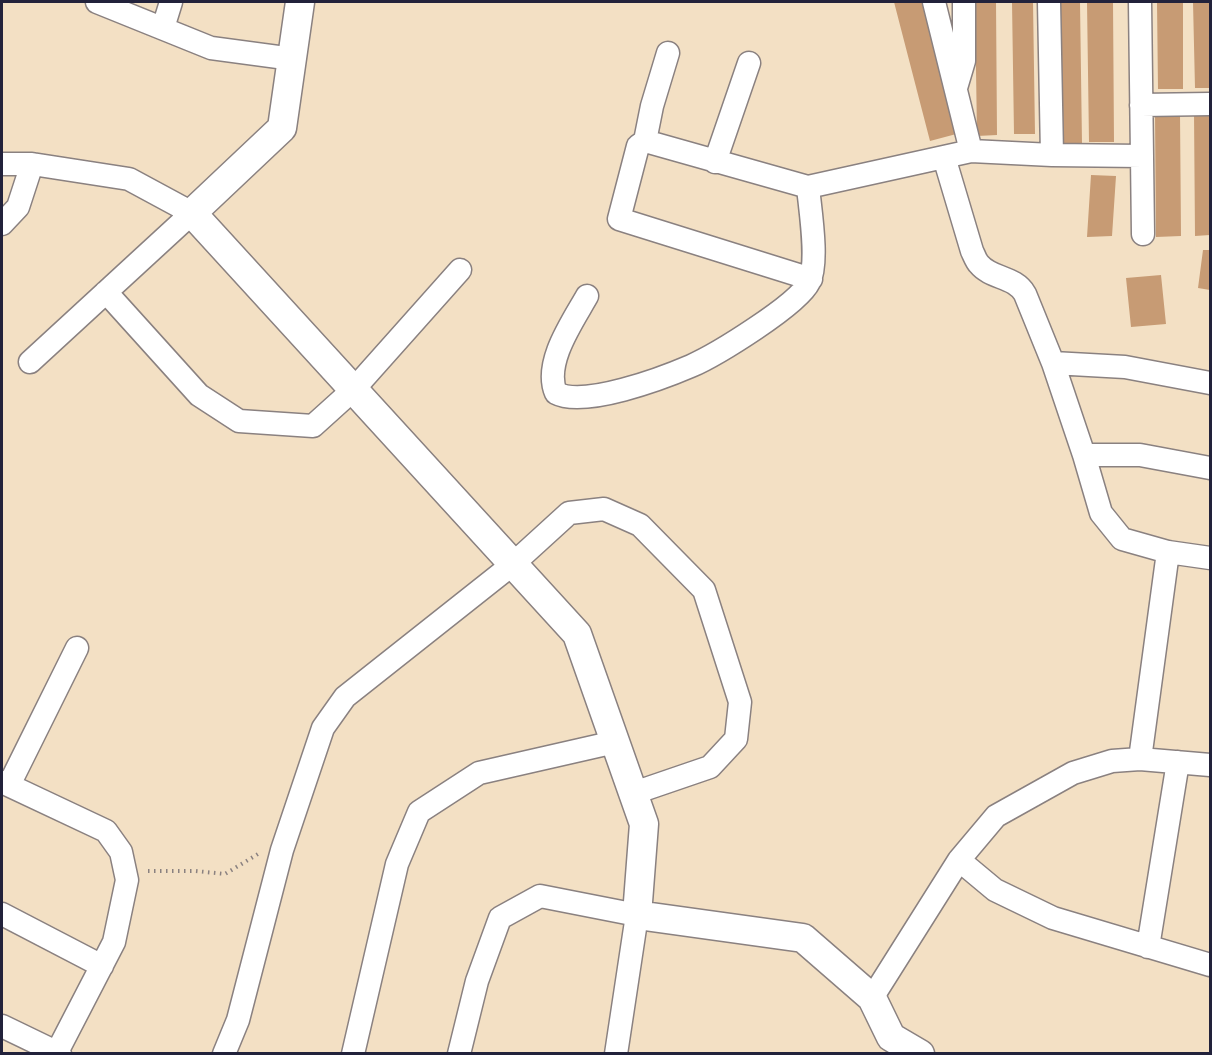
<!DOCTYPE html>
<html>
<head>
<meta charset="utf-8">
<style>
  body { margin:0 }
  #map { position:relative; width:1212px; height:1055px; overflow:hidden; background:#f3e0c4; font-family:Mynerve,sans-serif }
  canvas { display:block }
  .frame { position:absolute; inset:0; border:3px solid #22223b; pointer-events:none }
</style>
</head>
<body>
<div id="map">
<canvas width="1212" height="1055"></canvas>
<div class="frame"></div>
</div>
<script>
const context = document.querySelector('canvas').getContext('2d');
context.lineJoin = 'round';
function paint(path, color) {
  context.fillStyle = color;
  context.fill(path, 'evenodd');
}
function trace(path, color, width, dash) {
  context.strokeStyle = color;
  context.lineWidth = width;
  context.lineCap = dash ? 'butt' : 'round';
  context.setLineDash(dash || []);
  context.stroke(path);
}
paint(new Path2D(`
  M894 2H925L960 133 930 141Z
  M975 2H996L997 135 977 136Z
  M1012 2H1033L1035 134H1014Z
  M1055 2H1080L1082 144H1057Z
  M1087 2H1113L1114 142H1089Z
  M1157 2H1183V89H1158Z
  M1193 2H1210V88H1195Z
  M1194 113H1210V235L1195 236Z
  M1155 114H1180L1181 236 1156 237Z
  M1091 175 1116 176 1112 236 1087 237Z
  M1203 250H1210V290L1198 288Z
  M1161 275 1166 324 1131 327 1126 278Z`), '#c79b74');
const minor = new Path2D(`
  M97 2 211 48 293 59
  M934 2 971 151 1052 155 1142 156
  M1049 2 1052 155
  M1140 2 1143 234
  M163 28 171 2
  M956 88 964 61V2
  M1141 105 1210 104
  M645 141 652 106 668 53
  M944 157 972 251C974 255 976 261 979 264 991 279 1015 276 1025 294L1053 363 1084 455 1101 513 1122 539 1168 552 1210 558
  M715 162 749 63
  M2 164H32L129 179 192 213 30 362
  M2 224 18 207 32 164
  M811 279 619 219 638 146 645 141 808 187 971 151
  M106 292 199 395 239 421 313 426 354 389 460 270
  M587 296C573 321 543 363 556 393 584 408 663 378 691 366 716 355 798 305 809 282 819 263 810 209 808 187
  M1053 363 1125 367 1210 383
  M1084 455H1140L1210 468
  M1140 759 1168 552
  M2 782 106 831 121 852 127 880 114 942 56 1054
  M9 785 77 648
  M959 860 995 890 1053 918 1210 965
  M2 914 102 966
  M1148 947 1178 762
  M872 998 959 860 996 816 1073 773 1112 761 1140 759 1210 765
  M2 1026 60 1054
  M224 1054 238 1020 282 850 323 728 345 697 513 564 569 513 604 509 640 525 704 590 740 702 736 739 710 767 634 793
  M353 1054 397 864 419 812 479 773 615 742
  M459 1054 477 981 500 918 540 896 637 915 616 1054`);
const tertiary = new Path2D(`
  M300 2 282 128 192 213 577 634 644 824 637 915 803 938 872 998 891 1037 920 1054`);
trace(minor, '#8a8180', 25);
trace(tertiary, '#8a8180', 31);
trace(new Path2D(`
  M148 871H196L225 874 258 854`), '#8a8180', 4, [1.5, 4.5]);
trace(minor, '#fff', 22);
trace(tertiary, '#fff', 28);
</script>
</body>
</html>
